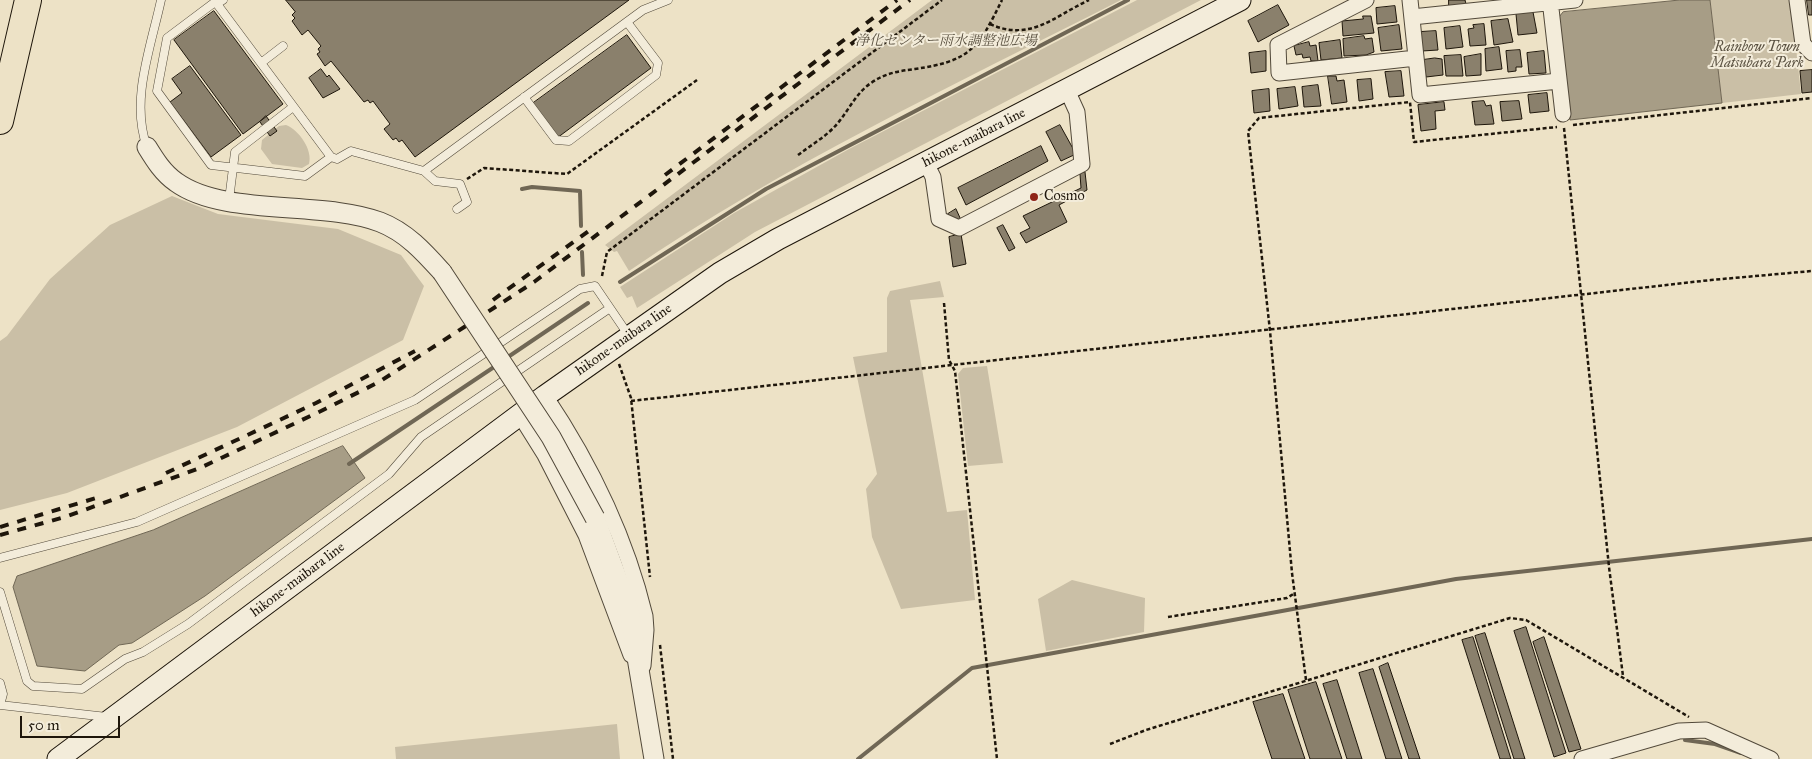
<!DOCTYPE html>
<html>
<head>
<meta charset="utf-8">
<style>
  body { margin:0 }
  #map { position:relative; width:1812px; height:759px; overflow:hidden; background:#ede2c6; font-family:"IM FELL Great Primer",serif }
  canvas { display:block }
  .scale { position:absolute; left:20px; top:716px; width:100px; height:22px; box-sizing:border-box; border:2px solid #1e160b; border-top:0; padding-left:6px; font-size:15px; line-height:18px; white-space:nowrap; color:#1e160b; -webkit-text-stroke:4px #f3ecda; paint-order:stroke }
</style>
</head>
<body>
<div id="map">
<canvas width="1812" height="759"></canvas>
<div class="scale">50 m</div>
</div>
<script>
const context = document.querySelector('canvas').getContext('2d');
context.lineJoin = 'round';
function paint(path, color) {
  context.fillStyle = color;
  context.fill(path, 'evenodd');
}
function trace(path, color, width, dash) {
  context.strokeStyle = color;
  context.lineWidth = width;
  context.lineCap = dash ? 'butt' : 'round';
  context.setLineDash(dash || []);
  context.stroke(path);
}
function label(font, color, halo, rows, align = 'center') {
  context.font = font + ' "IM FELL Great Primer","Noto Serif JP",serif';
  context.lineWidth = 4;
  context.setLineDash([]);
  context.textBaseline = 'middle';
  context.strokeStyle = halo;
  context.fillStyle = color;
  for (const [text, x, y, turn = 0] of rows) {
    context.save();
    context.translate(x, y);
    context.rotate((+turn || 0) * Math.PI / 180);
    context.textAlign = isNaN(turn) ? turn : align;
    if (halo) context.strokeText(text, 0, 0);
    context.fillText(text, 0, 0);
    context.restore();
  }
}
paint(new Path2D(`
  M932 0H1121C954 85 783 165 629 271L617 251 614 252 605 245Z
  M1137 0H1201L755 232 637 308 632 296 627 298 620 287 734 213 849 149Z
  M1710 0H1791L1801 94 1722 103Z
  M286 125C299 130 313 150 309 164L302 168 272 164 261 149 262 140 279 126Z
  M172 196 218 214 338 229 401 255 424 286 403 340 237 427 67 493 0 510V341L7 336 50 279 110 225Z
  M940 281 944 297 910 300 947 512 967 510 975 600 901 609 872 537 866 489 877 474 853 357 887 352V298L890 291Z
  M987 366 1003 463 968 466 958 374 963 368Z
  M1072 580 1145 598 1144 632 1046 651 1038 599Z
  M617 724 620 759H396L395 747Z`), '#cabfa6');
const water = new Path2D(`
  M1680 0H1710L1722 103 1570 120 1559 17 1563 12Z
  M343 446 365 478 205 596 132 643 119 645 85 671 37 666 13 587 17 576 153 530Z`);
paint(water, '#a79d86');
trace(water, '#706755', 1);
trace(new Path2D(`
  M522 189 532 187 580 191 581 226
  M582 252 583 275
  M620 282 766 189 1128 0
  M505 359 588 303
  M349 464 497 365
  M1685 740 1715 744 1741 753
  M858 759 972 668 1456 579 1812 539`), '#706755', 4);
const building = new Path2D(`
  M286 0H629L415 157 402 140 399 142 396 138 393 140 384 129 390 124 373 101 370 103 368 100 364 102 331 61 325 66 317 54 320 52 318 49 321 46 308 30 302 35 292 21 295 18 292 15 295 12Z
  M1449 0H1465L1466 4 1449 6Z
  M1807 0H1812V15H1809Z
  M1278 5 1289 25 1258 42 1248 21Z
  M1395 6 1397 22 1377 24 1376 8Z
  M214 11 283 104 243 134 174 40Z
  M1533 12 1537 33 1518 35 1516 14Z
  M1363 16H1371L1374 33 1343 36 1342 21 1363 19Z
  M1508 19 1513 42 1494 45 1491 21Z
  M1484 24 1486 45 1470 46 1468 29 1474 28 1473 25Z
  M1399 25 1402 49 1381 51 1378 28Z
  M1460 26 1463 47 1446 49 1444 28Z
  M1436 31 1438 50 1422 51 1420 32Z
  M627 35 651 68 557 138 532 104Z
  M1364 36 1365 39 1372 38 1374 52 1366 55 1344 56 1343 39Z
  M1340 40 1342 58 1321 60 1319 43Z
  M1309 42 1310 46 1316 45 1318 61H1311L1310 57 1303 58 1302 54 1296 55 1294 46Z
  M1499 47 1502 69 1486 71 1485 49Z
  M1520 50 1522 67H1516V71L1508 72 1506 51Z
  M1266 51V71L1251 73 1249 53Z
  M1544 51 1546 73 1529 74 1527 53Z
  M1481 54V75L1466 76 1464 57Z
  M1461 55 1463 76H1446L1444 56Z
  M1435 58 1442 59 1443 75 1426 77 1423 60Z
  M190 66 241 135 211 157 170 102 182 93 172 79Z
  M321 69 327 77 329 75 340 89 323 98 309 78Z
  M1812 70V92L1802 93 1800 71Z
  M1401 71 1404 96 1389 97 1385 72Z
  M1328 76H1336L1337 81 1344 80 1347 102 1332 104Z
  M1371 79 1373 99 1359 101 1357 80Z
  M1318 85 1321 106 1304 107 1302 87Z
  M1295 87 1298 106 1279 109 1277 89Z
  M1269 89 1270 111 1254 113 1252 91Z
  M1547 93 1549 111 1530 113 1528 95Z
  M1484 101 1486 106 1491 105 1494 124 1475 125 1472 102Z
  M1519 101 1522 119 1502 121 1500 102Z
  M1444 102 1445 110 1435 111 1436 129 1421 131 1418 105Z
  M266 116 277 131 270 136 260 122Z
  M1060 125 1076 154 1061 161 1046 132Z
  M1041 146 1048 161 966 205 958 188Z
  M1085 172 1087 190 1059 205 1067 222 1026 243 1020 233 1030 228 1023 216 1081 188 1080 174Z
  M956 209 961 220 958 222 950 218 948 214Z
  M1003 225 1015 248 1009 251 997 228Z
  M961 234 966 264 953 267 949 237Z
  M1526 627 1566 753 1554 757 1514 631Z
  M1485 633 1525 759H1514L1475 636Z
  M1473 637 1511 759H1500L1462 640Z
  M1544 637 1581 749 1569 752 1533 642Z
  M1388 663 1420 759H1409L1379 667Z
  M1373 669 1402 759H1386L1359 673Z
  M1337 680 1362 759H1347L1323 684Z
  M1316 682 1342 759H1310L1288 690Z
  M1283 694 1305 759H1272L1253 702Z`);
paint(building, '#8a806c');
trace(building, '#1e160b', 1);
const service = new Path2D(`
  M223 0 217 4 215 2 167 38 157 91 211 165 305 176 331 157
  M217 4 331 157 337 159 351 151 424 171 435 181 460 184 467 202 457 209
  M261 63 283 46
  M524 97 556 140 569 141 656 75 658 63 627 22
  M147 147C130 100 151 47 161 0
  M424 171 643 10 668 0
  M229 200 235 152 293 107
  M0 558 137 522 415 400 580 289 595 286 629 336
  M0 592 27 681 33 686 82 689 125 659 143 652 188 624 389 474 421 437 610 308
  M0 683 3 694 0 705 107 717`);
const minor = new Path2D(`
  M1366 0 1278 45 1279 73 1416 58
  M1410 0 1420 95 1559 81
  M1550 0 1563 114
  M1797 0 1803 44 1812 53
  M1412 17 1575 0
  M926 163 933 177 939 219 959 228 1082 164 1077 112 1067 90
  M545 396C590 463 626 537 645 616L646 630 643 666
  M520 415 545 455 586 535 631 655
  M1582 759 1679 731 1706 730 1771 759`);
const tertiary = new Path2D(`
  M147 147C155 160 163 173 176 182 224 217 322 200 380 222 406 232 424 252 442 272
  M595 518 629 610 654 759`);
const secondary = new Path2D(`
  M58 759 545 396 720 273 778 239 1240 0`);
const trunk = new Path2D(`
  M0 121 28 0`);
trace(service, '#52493a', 9);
trace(minor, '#52493a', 17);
trace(tertiary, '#52493a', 21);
trace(secondary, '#1e160b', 23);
trace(trunk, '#1e160b', 28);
trace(new Path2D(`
  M990 24C1030 42 1053 17 1089 0
  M1573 125 1812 98
  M1564 128 1609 567 1623 676
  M798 155C811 145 827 136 837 124 849 110 856 93 871 83 885 73 899 71 915 69 970 61 978 49 1002 0
  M467 179 484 168 567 174 697 80
  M602 276 607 252 942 0
  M944 303 949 360 955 371 997 759
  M619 364 631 398 650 577
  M631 401 1711 280 1812 271
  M1168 617 1287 598 1295 593
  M660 645 673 759
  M1306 680 1292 573 1270 331 1248 131 1259 118 1410 102 1414 142 1557 127
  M1110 744 1146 730 1510 618 1526 620 1689 717`), '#1e160b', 2.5, [4, 2.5]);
trace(service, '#f3ecda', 8);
trace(minor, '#f3ecda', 15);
trace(tertiary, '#f3ecda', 19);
trace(secondary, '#f3ecda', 21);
trace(trunk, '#ede2c6', 26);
trace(new Path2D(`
  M665 175 897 0
  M493 300 590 230
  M166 473 316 403 415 351
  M0 527 96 498
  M0 535 65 517 200 468 321 411 379 382 534 282 910 0`), '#1e160b', 4, [9, 9]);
const tertiaryBridge = new Path2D(`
  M442 272 551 437 595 518`);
trace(tertiaryBridge, '#52493a', 21, []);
trace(tertiaryBridge, '#f3ecda', 19);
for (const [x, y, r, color] of [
  [1034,197,5,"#8f2418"]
]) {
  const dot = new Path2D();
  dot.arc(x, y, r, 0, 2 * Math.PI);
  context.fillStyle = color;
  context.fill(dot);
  trace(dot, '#f3ecda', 2);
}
label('italic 14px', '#5a5141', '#f3ecda', [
  ["浄化センター雨水調整池広場",946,42],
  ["Rainbow Town",1757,48],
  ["Matsubara Park",1757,64]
]);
label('14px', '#1e160b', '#f3ecda', [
  ["hikone-maibara line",974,138,-27],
  ["hikone-maibara line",624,340,-35],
  ["hikone-maibara line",298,580,-37]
]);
label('14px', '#1e160b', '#f3ecda', [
  ["Cosmo",1044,197]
], 'left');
</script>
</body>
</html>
